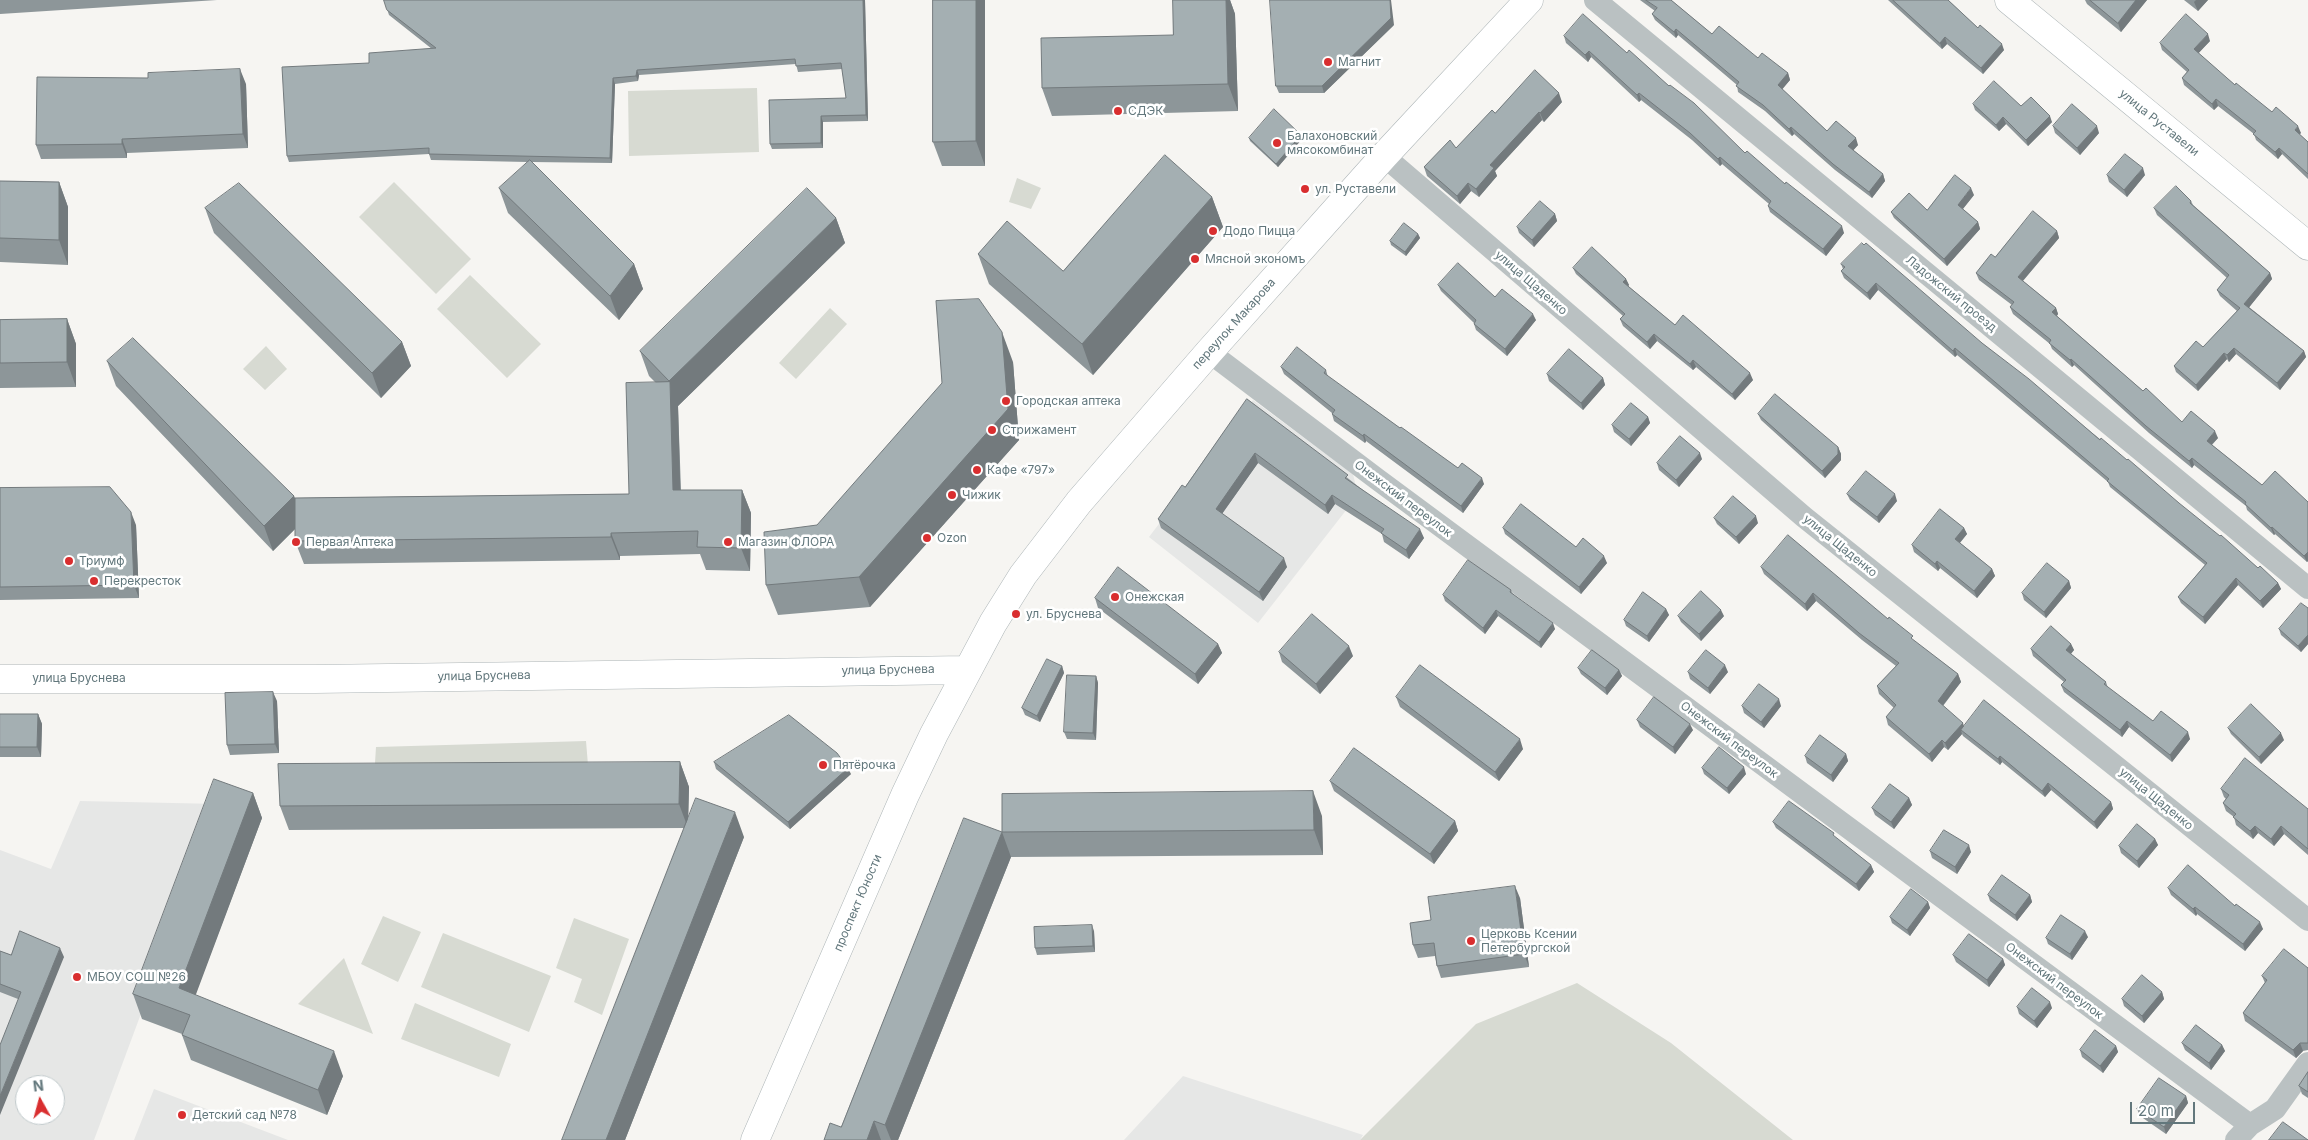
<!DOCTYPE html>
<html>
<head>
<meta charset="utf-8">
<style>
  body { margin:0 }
  #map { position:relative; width:2308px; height:1140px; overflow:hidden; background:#f6f5f2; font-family:Inter,sans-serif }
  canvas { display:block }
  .north { position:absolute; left:15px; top:1075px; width:50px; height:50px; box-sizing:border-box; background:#fff; border:1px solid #c0c9cb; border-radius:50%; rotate:353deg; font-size:14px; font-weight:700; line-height:20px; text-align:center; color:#62777c }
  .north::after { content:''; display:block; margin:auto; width:18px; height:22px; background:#d92e2f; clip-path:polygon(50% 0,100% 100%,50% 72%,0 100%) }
  .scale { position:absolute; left:2130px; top:1102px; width:65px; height:22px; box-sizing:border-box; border:2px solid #62777c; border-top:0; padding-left:6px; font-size:15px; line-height:18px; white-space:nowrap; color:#62777c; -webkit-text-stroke:4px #fff; paint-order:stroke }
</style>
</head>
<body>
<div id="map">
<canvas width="2308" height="1140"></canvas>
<div class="north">N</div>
<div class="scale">20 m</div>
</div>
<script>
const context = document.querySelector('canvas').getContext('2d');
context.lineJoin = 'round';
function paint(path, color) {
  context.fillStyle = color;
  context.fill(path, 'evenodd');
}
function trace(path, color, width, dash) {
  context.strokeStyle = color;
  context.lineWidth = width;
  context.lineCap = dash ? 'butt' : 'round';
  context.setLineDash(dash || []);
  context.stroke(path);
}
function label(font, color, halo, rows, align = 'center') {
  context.font = font + ' Inter,sans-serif';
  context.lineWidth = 5;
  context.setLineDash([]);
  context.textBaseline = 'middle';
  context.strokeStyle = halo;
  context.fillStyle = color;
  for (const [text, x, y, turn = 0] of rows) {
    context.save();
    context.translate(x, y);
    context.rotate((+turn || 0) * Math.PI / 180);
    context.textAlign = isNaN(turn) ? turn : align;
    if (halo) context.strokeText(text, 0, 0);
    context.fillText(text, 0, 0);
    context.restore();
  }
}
paint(new Path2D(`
  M1253 400 1353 474 1358 495 1258 623 1149 537Z
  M80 801 219 804 94 1140H0V850L51 869ZM25 1085H55V1115H25Z
  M1183 1076 1363 1135 1360 1140H1124Z
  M154 1089 288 1140H134Z`), '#e6e7e6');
paint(new Path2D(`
  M757 88 759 152 629 156 628 91Z
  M1017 178 1041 188 1031 209 1009 202Z
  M394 182 471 259 436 294 359 217Z
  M470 275 541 344 507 378 437 309Z
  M830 308 847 324 796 379 779 363Z
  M266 346 287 369 265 390 243 369Z
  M586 741 589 777 374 779 376 747Z
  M383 916 421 932 398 982 361 964Z
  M574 918 629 939 602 1015 574 1002 582 979 556 968Z
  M443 933 551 976 529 1032 421 987Z
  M344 958 373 1034 298 1004Z
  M1577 983 1671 1043 1793 1140H1360L1476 1024Z
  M415 1003 511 1044 499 1077 401 1039Z`), '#d7dad2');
const secondary = new Path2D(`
  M2009 0 2308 246
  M0 679H315L967 670
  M755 1140 905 795 934 734 993 623 1023 575 1079 502 1209 352 1384 156 1529 0`);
trace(secondary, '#adb5b7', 29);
trace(new Path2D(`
  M1595 0 2308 588
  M1384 156 1804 517 2308 920
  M1209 352 1377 479 2250 1125
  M2236 1140 2250 1125 2275 1109 2308 1063`), '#bac1c2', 22);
trace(secondary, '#fff', 28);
paint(new Path2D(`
  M0 0H217L0 14Z
  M384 0H865L868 121 823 122V148L772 149 770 144 846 98 842 69 798 72 796 64 639 75 638 81 615 84 612 163 531 162 634 264 643 289 619 320 508 213 499 188 528 162 431 160 429 154 289 162 287 156 369 63 432 49 389 15Z
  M933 0H985V166H942L933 142Z
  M1173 0H1230L1235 14 1238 111 1052 116 1042 88 1173 35Z
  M1640 0H1671L1712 34 1788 73 1790 80 1782 89 1827 131 1858 145 1853 150 1883 174 1885 181 1872 198 1835 170 1794 134 1792 136 1765 111 1738 92 1737 85 1678 35 1676 38 1655 20 1652 14 1655 11Z
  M1888 0H1948L1978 28 2004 50 1983 74 1947 44 1942 49Z
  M2085 0H2147L2121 32 2087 4Z
  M2184 0H2208L2198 11Z
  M1394 25 1324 93H1279L1276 86Z
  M1564 36 1627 53 1669 86 1745 153 1844 233 1826 256 1770 212 1768 206 1769 204 1722 164 1720 166 1692 140 1641 100 1639 102 1591 57 1588 62 1566 43Z
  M2210 41 2198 53 2235 85 2301 133 2299 134 2308 142V179L2282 154 2278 159 2256 140 2254 134 2218 106 2214 110 2184 85 2182 78 2187 72 2162 50 2160 43Z
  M148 78 246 84 248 148 127 153V158L41 159 36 145Z
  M1562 102 1544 122 1542 120 1495 171 1497 176 1479 197 1471 191 1460 204 1427 176 1424 167 1456 148 1495 113Z
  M1973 104 2052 122 2028 146 2006 124 1999 131 1975 110Z
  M2053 126 2099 133 2080 155 2055 133Z
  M1301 135 1302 139 1278 167 1250 141 1249 138Z
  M2107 175H2145L2127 197 2109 182Z
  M0 181 59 182 68 207V265L0 262Z
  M1974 195 1963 209 1978 222 1980 229 1947 266 1894 218 1891 212 1927 210Z
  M1212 197 1223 227 1093 375 989 284 978 254 1063 271Z
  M2191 201 2193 205 2270 273 2272 279 2249 307 2304 351 2306 357 2280 390 2236 354 2229 362 2227 359 2198 391 2176 372 2174 366 2203 347 2237 311 2220 296 2217 290 2227 278 2157 215 2154 208Z
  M205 208 402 342 411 366 381 398 214 233Z
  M1555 214 1557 221 1534 247 1519 233 1517 227Z
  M836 218 845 243 678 406 681 490H742L751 513 750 571 706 570 700 554 620 556V560L304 564 295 541V529L273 551 116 386 107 361 294 496 295 498 629 494 656 383 649 376 640 351Z
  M2057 231 2059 238 2023 281 2056 308 2058 314 2057 316 2143 391 2182 422 2218 438 2212 445 2262 485 2308 502V561L2307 562 2275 534 2274 535 2247 510 2246 506 2194 465 2192 468 2149 433 2074 365 2072 367 2052 349 2050 344 2013 314 2010 307 2012 305 1979 280 1976 273 1995 257Z
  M1418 234 1420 238 1406 256 1391 245 1390 241Z
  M1841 264 1982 343 2258 568 2278 583 2281 589 2263 608 2238 585 2205 624 2181 603 2178 597 2205 565 2110 487 2108 482 1957 355 1955 357 1878 290 1870 300 1844 278 1841 271 1843 269Z
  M1573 268 1626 279 1629 285 1628 286 1675 325 1753 380 1735 400 1696 367 1693 370 1657 341 1650 349 1623 326 1620 319 1623 316 1576 274Z
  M1438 285 1495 297 1536 320 1507 356 1476 330 1474 324V323L1441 291Z
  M67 319 76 344V387L0 388V320Z
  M1013 362 1019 440 870 607 778 615 766 585 817 525Z
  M1281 367 1326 370 1328 377 1400 428 1458 468 1484 484 1463 513 1366 441 1365 443 1334 421 1332 414V413L1284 374Z
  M1547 374 1603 378 1605 385 1583 410 1549 381Z
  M1247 399 1424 538 1409 559 1384 542 1382 534 1335 504 1328 514 1258 463 1222 514 1287 567 1263 601 1161 528 1158 519 1185 487Z
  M1758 414 1838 447 1841 454V460L1825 478 1761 420Z
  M1648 417 1650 423 1631 446 1614 432 1612 425Z
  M1702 459 1679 487 1659 470 1657 463Z
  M0 488 136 525 139 598 0 600Z
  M1847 494 1897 501 1879 523 1850 500Z
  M1714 518 1758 523 1739 544 1717 524Z
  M1503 528 1576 547 1607 563 1581 594 1505 534Z
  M1964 528 1967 534 1960 543 1992 569 1995 576 1977 598 1940 568 1938 571 1914 552 1912 545Z
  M1761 567 1915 642 1958 674 1961 682 1943 706 1964 726 2111 802 2113 809 2097 829 2051 790 2045 797 2002 762 2000 765 1963 736 1962 734 1948 750 1944 747 1932 762 1888 725 1886 717 1894 708 1879 694 1877 686 1896 666 1862 640 1816 601 1807 611 1764 574Z
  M2069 581 2071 588 2046 618 2024 600 2022 593Z
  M1511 590 1512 593 1555 629 1541 648 1498 616 1485 634 1445 601 1443 595Z
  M1095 598 1218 644 1222 653 1198 684 1098 608Z
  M2308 608V644L2301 652 2281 635 2279 629Z
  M1666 609 1669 615 1649 642 1626 626 1624 620Z
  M1678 616H1724L1701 641 1681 622Z
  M2071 644 2074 650 2071 654 2106 682 2108 688 2153 721 2190 739 2172 762 2129 727 2122 737 2064 692 2061 685 2064 682 2033 656 2031 649Z
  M1279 652 1353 656 1320 694 1282 662Z
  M1062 666 1064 673 1040 722 1025 715 1022 708Z
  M1578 668 1619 670 1622 676 1607 695 1581 674Z
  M1688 672H1728L1710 694 1690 679Z
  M1096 676 1098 683 1096 740 1067 739 1064 732Z
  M1396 697 1523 749 1499 781 1400 707Z
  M277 701 279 753 230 755 227 745Z
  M1742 706H1781L1764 728 1744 713Z
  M0 714H38L42 724 41 757H0Z
  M1637 720 1693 730 1675 754 1640 727Z
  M2228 728 2284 740 2261 764 2231 734Z
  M1846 754 1848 761 1833 782 1807 763 1805 756Z
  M680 762 689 787 688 819 744 837 625 1140H562L684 828 289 830 280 806Z
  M714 762 851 774 790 829 716 769Z
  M1702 768 1746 774 1729 794 1704 774Z
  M1330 781 1455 821 1458 831 1434 864 1334 791Z
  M2221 789 2308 809V855L2284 834 2274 846 2258 833 2253 839 2236 825 2234 817 2226 811 2223 803 2226 799 2224 797Z
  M253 793 262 818 195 995 343 1076 327 1115 191 1060 182 1035V1034L142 1019 133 994Z
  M1909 798 1912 805 1894 829 1875 815 1872 808Z
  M1322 816 1323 855 1011 857 898 1140H824L841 1127 1002 832Z
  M1773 822 1835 837 1871 865 1874 872 1859 891 1776 828Z
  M2155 839 2158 845 2139 868 2121 853 2119 846Z
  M1930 851 1971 852 1957 874 1932 858Z
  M2168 888 2235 906 2263 929 2245 951 2197 914 2196 916 2171 895Z
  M1988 895H2030L2032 902 2017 921 1990 901Z
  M1520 898 1529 967 1441 978 1437 966 1435 956 1418 958 1413 945 1431 920Z
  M1928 902 1930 908 1910 936 1892 923 1890 917Z
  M1094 931 1095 952 1037 955 1035 948Z
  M2088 937 2072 960 2048 944 2046 938Z
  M0 951 11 955 64 957 18 999 0 992Z
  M1953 955 2003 959 2005 965 1989 987 1956 962Z
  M2308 968V1050L2303 1051 2296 1058 2245 1021 2243 1013 2265 983 2262 976Z
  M2162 992 2164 999 2144 1023 2124 1006 2122 999Z
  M2017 1007 2052 1008 2037 1028 2019 1014Z
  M2182 1043 2222 1045 2225 1051 2211 1070 2185 1050Z
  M2116 1046 2118 1052 2103 1073 2082 1057 2080 1050Z
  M2308 1072V1098L2302 1094 2299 1086Z
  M2186 1096 2188 1103 2166 1134 2140 1116 2137 1109Z`), '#8d9699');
paint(new Path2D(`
  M863 0H865L868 121 866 115Z
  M976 0H985V166L976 141Z
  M1226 0H1230L1235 14 1238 111 1228 84Z
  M1390 0H1391L1394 25 1324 93 1322 86Z
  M2136 0H2147L2121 32 2118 23Z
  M2196 0H2208L2198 11 2194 2Z
  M1676 29 1678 35 1676 38 1674 32Z
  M2208 34 2210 41 2196 56 2194 49Z
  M1945 37 1947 44 1942 49 1940 43Z
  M2002 44 2004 50 1983 74 1981 68Z
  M1589 51 1591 57 1588 62 1585 55Z
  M240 69 246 84 248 148 243 134Z
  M637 70 639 75 638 81 636 76Z
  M1788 73 1790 80 1780 92 1778 85Z
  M613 78 615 84 612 163 610 158Z
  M1559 93 1562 102 1544 122 1540 113Z
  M1639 93 1641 100 1639 102 1637 95Z
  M2216 99 2218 106 2214 110 2212 104Z
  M1539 112 1542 120 1495 171 1497 176 1479 197 1476 189 1490 165Z
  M821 116 823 122V148L821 143Z
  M2050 116 2052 122 2028 146 2026 140Z
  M2003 117 2006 124 1999 131 1996 125Z
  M2097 126 2099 133 2080 155 2077 148Z
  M2298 126 2301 133 2297 137 2295 130Z
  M1791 127 1794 134 1792 136 1789 129Z
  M1301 135 1302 139 1278 167 1276 164Z
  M1856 138 1858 145 1851 153 1848 146Z
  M122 139 127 153V158L122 144Z
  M2279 148 2282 154 2278 159 2275 152Z
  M1720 157 1722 164 1720 166 1718 159Z
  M2143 168 2145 175 2127 197 2124 190Z
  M1883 174 1885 181 1872 198 1869 192Z
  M59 182 68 207V265L59 240Z
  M1468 183 1471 191 1460 204 1457 196Z
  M1971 188 1974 195 1961 211 1958 205Z
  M1212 197 1223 227 1093 375 1082 344Z
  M1555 214 1557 221 1534 247 1532 240Z
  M836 218 845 243 678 406 681 513 673 490 669 381Z
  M1978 222 1980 229 1947 266 1944 259Z
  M1842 226 1844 233 1826 256 1823 249Z
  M2057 231 2059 238 2020 284 2018 277Z
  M1418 234 1420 238 1406 256 1405 252Z
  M634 264 643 289 619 320 610 296Z
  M2270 273 2272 279 2247 310 2244 304Z
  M1626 279 1629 285 1626 289 1623 282Z
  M1876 283 1878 290 1870 300 1867 293Z
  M2056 308 2058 314 2054 319 2052 312Z
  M1533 314 1536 320 1507 356 1505 349Z
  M67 319 76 344V387L67 362Z
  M1002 332 1013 362 1019 440 870 607 859 577Z
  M1654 334 1657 341 1650 349 1647 342Z
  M402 342 411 366 381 398 372 373Z
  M1955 348 1957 355 1955 357 1953 351Z
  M2234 348 2236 354 2229 362 2227 355Z
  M2304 351 2306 357 2280 390 2277 383Z
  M2224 353 2227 359 2198 391 2196 385Z
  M2071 359 2074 365 2072 367 2070 360Z
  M1693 360 1696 367 1693 370 1690 364Z
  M1750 373 1753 380 1735 400 1732 394Z
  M1603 378 1605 385 1583 410 1581 403Z
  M1648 417 1650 423 1631 446 1629 439Z
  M2215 431 2218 438 2209 447 2207 441Z
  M1364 434 1366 441 1365 443 1363 436Z
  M1838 447 1841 454V460L1825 478 1822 471Z
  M1255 453 1258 463 1219 518 1216 509Z
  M1700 453 1702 459 1679 487 1676 480Z
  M2192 458 2194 465 2192 468 2189 461Z
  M1482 478 1484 484 1463 513 1461 506Z
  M742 490 751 513 750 571 741 548Z
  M1895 494 1897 501 1879 523 1877 517Z
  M1332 495 1335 504 1328 514 1325 505Z
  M294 496 303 521 273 551 264 526Z
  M131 512 136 525 139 598 134 585Z
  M1756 516 1758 523 1739 544 1736 537Z
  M2272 527 2275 534 2274 535 2271 528Z
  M1964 528 1967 534 1957 546 1955 539Z
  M1420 529 1424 538 1409 559 1406 550Z
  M611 533 620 556V560L611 537Z
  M2308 552V561L2307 562 2304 556Z
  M1604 556 1607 563 1581 594 1579 587Z
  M1284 558 1287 567 1263 601 1259 592Z
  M1937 561 1940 568 1938 571 1935 564Z
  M1992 569 1995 576 1977 598 1974 591Z
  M2236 578 2238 585 2205 624 2203 617Z
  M2069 581 2071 588 2046 618 2044 612Z
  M2278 583 2281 589 2263 608 2260 601Z
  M1813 593 1816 601 1807 611 1805 604Z
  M1666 609 1669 615 1649 642 1647 636Z
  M1496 610 1498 616 1485 634 1483 628Z
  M1721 610 1724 616 1701 641 1699 634Z
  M1553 623 1555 629 1541 648 1539 642Z
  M2308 635V644L2301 652 2298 646Z
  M1218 644 1222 653 1198 684 1195 674Z
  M2071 644 2074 650 2068 657 2066 650Z
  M1349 646 1353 656 1320 694 1316 684Z
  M1725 665 1728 672 1710 694 1708 688Z
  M1062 666 1064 673 1040 722 1037 716Z
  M1619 670 1622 676 1607 695 1605 688Z
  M1958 674 1961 682 1940 709 1938 701Z
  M1096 676 1098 683 1096 740 1093 733Z
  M273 692 277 701 279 753 275 744Z
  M1779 699 1781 706 1764 728 1761 722Z
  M38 714 42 724 41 757 37 747Z
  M2127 721 2129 727 2122 737 2120 730Z
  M1963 723 1965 730H1961L1962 734 1948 750 1945 743Z
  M1690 724 1693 730 1675 754 1673 747Z
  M2188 732 2190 739 2172 762 2170 755Z
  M2281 733 2284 740 2261 764 2259 757Z
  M1520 739 1523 749 1499 781 1495 772Z
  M1942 740 1944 747 1932 762 1929 754Z
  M1846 754 1848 761 1833 782 1831 775Z
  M2000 756 2002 762 2000 765 1998 759Z
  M680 762 689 787 688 828 679 804Z
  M1744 767 1746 774 1729 794 1727 788Z
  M848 768 851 774 790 829 788 822Z
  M2048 783 2051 790 2045 797 2042 791Z
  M1313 791 1322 816 1323 855 1314 830Z
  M253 793 262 818 189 1013 179 988Z
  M1909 798 1912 805 1894 829 1891 822Z
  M2111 802 2113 809 2097 829 2094 822Z
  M735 812 744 837 625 1140H606Z
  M1455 821 1458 831 1434 864 1430 854Z
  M2255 826 2258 833 2253 839 2250 831Z
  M2281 826 2284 834 2274 846 2271 839Z
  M1002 832 1011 857 898 1140H891L885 1125Z
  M2155 839 2158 845 2139 868 2137 861Z
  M1969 845 1971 852 1957 874 1955 867Z
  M1871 865 1874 872 1859 891 1856 884Z
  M1515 886 1520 898 1529 967 1524 954Z
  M2030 895 2032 902 2017 921 2015 915Z
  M1928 902 1930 908 1910 936 1907 930Z
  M2195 907 2197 914 2196 916 2193 909Z
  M2260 922 2263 929 2245 951 2243 944Z
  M1092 925 1094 931 1095 952 1093 946Z
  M2085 931 2088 937 2072 960 2070 954Z
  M60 948 64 957 0 1115V1096Z
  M2003 959 2005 965 1989 987 1987 980Z
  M2162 992 2164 999 2144 1023 2142 1016Z
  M2050 1002 2052 1008 2037 1028 2034 1021Z
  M2300 1043 2303 1051 2296 1058 2293 1050Z
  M2222 1045 2225 1051 2211 1070 2209 1063Z
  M2116 1046 2118 1052 2103 1073 2100 1066Z
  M334 1051 343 1076 327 1115 318 1090Z
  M2186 1096 2188 1103 2166 1134 2164 1127Z
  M874 1121 881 1140H867Z`), '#737a7d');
const building = new Path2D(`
  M384 0H863L866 115 821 116V143L770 144 769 100 846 98 841 63 796 66 795 59 637 70 636 76 613 78 610 158 429 154V148L287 156 282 67 369 63V53L436 48 387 10Z
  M933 0H976V141L933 142Z
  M1173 0H1226L1228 84 1042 88 1041 38 1173 35Z
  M1270 0H1390L1391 18 1322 86H1276Z
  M1646 0H1671L1712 34 1719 26 1758 58 1762 53 1788 73 1778 85 1827 131 1836 121 1856 138 1848 146 1883 174 1869 192 1833 164 1791 127 1789 129 1763 105 1736 86 1739 82 1676 29 1674 32 1652 14 1657 8Z
  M1893 0H1948L1978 28 1980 25 2002 44 1981 68 1945 37 1940 43Z
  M2090 0H2136L2118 23Z
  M1583 14 1627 53 1629 50 1669 86 1670 85 1694 103 1745 153 1747 151 1785 184 1786 182 1842 226 1823 249 1768 206 1771 201 1720 157 1718 159 1690 133 1639 93 1637 95 1589 51 1585 55 1564 36Z
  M2186 14 2208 34 2194 49 2235 85 2236 83 2272 112 2276 107 2298 126 2295 130 2308 142V174L2279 148 2275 152 2253 134 2256 131 2216 99 2212 104 2182 78 2189 70 2160 43Z
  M240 69 243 134 122 139V144L36 145 37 77 148 78V73Z
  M1535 70 1559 93 1540 113 1539 112 1490 165 1494 168 1476 189 1468 183 1457 196 1424 167 1450 140 1456 148 1492 110 1495 113Z
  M1994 81 2021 106 2031 97 2050 116 2026 140 2003 117 1996 125 1973 104Z
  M2072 104 2097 126 2077 148 2053 126Z
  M1274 109 1301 135 1276 164 1249 138Z
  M2125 154 2143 168 2124 190 2107 175Z
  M1165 155 1212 197 1082 344 978 254 1007 221 1063 271Z
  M530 160 634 264 610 296 499 188Z
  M1955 175 1971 188 1958 205 1978 222 1944 259 1891 212 1909 193 1927 210Z
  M0 181 59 182V240L0 238Z
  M239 183 402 342 372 373 205 208Z
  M2176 186 2191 201 2190 203 2270 273 2244 304 2304 351 2277 383 2234 348 2227 355 2224 353 2196 385 2174 366 2196 341 2203 347 2240 308 2217 290 2229 275 2154 208Z
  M807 188 836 218 669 381 640 351Z
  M1540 201 1555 214 1532 240 1517 227Z
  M2033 211 2057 231 2018 277 2056 308 2052 312 2143 391 2146 388 2182 422 2191 411 2215 431 2207 441 2262 485 2275 471 2308 502V552L2304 556 2272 527 2271 528 2245 504 2246 502 2192 458 2189 461 2146 426 2071 359 2070 360 2049 343 2051 340 2010 307 2014 302 1976 273 1991 254 1995 257Z
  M1404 223 1418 234 1405 252 1390 241Z
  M1862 243 1864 245 1866 243 1982 343 2029 379 2100 440 2101 438 2127 460 2128 459 2179 503 2220 536 2221 535 2258 568 2260 566 2278 583 2260 601 2236 578 2203 617 2178 597 2207 563 2107 481 2109 479 1955 348 1953 351 1876 283 1867 293 1841 271 1845 267 1841 264Z
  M1592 247 1626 279 1623 282 1675 325 1683 315 1750 373 1732 394 1693 360 1690 364 1654 334 1647 342 1620 319 1625 314 1573 268Z
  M1458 263 1495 297 1502 289 1533 314 1505 349 1474 324 1476 320 1438 285Z
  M979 299 1002 332 1008 409 859 577 766 585 764 532 817 525 942 383 936 301Z
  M67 319V362L0 363V320Z
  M133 338 294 496 264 526 107 361Z
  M1297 347 1326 370 1324 373 1400 428 1401 427 1458 468 1462 463 1482 478 1461 506 1364 434 1363 436 1332 414 1335 410 1281 367Z
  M1569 349 1603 378 1581 403 1547 374Z
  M670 382 673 490H742L741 548 697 547 698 531 611 533V537L295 541V498L629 494 626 383Z
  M1775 394 1838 447V454L1822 471 1758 414Z
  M1247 399 1348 475 1345 478 1420 529 1406 550 1381 533 1384 529 1332 495 1325 505 1255 453 1216 509 1284 558 1259 592 1158 519 1182 485 1185 487Z
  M1631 403 1648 417 1629 439 1612 425Z
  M1680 436 1700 453 1676 480 1657 463Z
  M1866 471 1895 494 1877 517 1847 494Z
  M110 487 131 512 134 585 0 587V488Z
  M1733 496 1756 516 1736 537 1714 518Z
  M1521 504 1576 547 1583 538 1604 556 1579 587 1503 528Z
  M1940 509 1964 528 1955 539 1992 569 1974 591 1937 561 1935 564 1912 545Z
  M1788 535 1888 619 1889 617 1913 636 1911 638 1958 674 1938 701 1963 723 1945 743 1942 740 1929 754 1886 717 1896 705 1877 686 1899 663 1859 633 1813 593 1805 604 1761 567Z
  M1468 560 1511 590 1510 592 1553 623 1539 642 1496 610 1483 628 1443 595Z
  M2047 563 2069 581 2044 612 2022 593Z
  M1118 567 1218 644 1195 674 1095 598Z
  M1701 591 1721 610 1699 634 1678 616Z
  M1643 592 1666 609 1647 636 1624 620Z
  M2301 603 2308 608V635L2298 646 2279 629Z
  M1312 614 1349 646 1316 684 1279 652Z
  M2051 626 2071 644 2066 650 2106 682 2104 684 2153 721 2161 711 2188 732 2170 755 2127 721 2120 730 2061 685 2066 680 2031 649Z
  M1592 650 1619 670 1605 688 1578 668Z
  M1706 650 1725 665 1708 688 1688 672Z
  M1047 659 1062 666 1037 716 1022 708Z
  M1420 665 1520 739 1495 772 1396 697Z
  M1067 675 1096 676 1093 733 1064 732Z
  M1759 684 1779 699 1761 722 1742 706Z
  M273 692 275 744 227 745 225 693Z
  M1654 697 1690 724 1673 747 1637 720Z
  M1984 700 2111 802 2094 822 2048 783 2042 791 2000 756 1998 759 1961 730Z
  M2251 704 2281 733 2259 757 2228 728Z
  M0 714H38L37 747H0Z
  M789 715 837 753 848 768 788 822 714 762Z
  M1820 735 1846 754 1831 775 1805 756Z
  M1719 747 1744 767 1727 788 1702 768Z
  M1354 748 1455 821 1430 854 1330 781Z
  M2245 758 2308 809V849L2281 826 2271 839 2255 826 2250 831 2233 817 2236 814 2223 803 2229 795 2221 789Z
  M680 762 679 804 280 806 278 764Z
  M214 779 253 793 179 988 334 1051 318 1090 182 1035 190 1015 133 994Z
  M1890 784 1909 798 1891 822 1872 808Z
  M1313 791 1314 830 1002 832V794Z
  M696 798 735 812 606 1140H562Z
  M1789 801 1834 833 1833 835 1871 865 1856 884 1773 822Z
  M964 818 1002 832 885 1125 874 1121 867 1140H824L830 1123 841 1127Z
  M2137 824 2155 839 2137 861 2119 846Z
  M1944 830 1969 845 1955 867 1930 851Z
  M2188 865 2235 906 2236 904 2260 922 2243 944 2195 907 2193 909 2168 888Z
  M2002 875 2030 895 2015 915 1988 895Z
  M1515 886 1524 954 1437 966 1434 943 1413 945 1410 923 1431 920 1428 897Z
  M1911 889 1928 902 1907 930 1890 917Z
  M2061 915 2085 931 2070 954 2046 938Z
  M1092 925 1093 946 1035 948 1034 927Z
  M20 931 60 948 0 1096V1045L21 992 0 984V951L11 955Z
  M1969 934 2003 959 1987 980 1953 955Z
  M2284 949 2308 968V1043H2300L2293 1050 2243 1013 2267 980 2262 976Z
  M2142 975 2162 992 2142 1016 2122 999Z
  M2032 988 2050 1002 2034 1021 2017 1007Z
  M2196 1025 2222 1045 2209 1063 2182 1043Z
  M2095 1030 2116 1046 2100 1066 2080 1050Z
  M2308 1072V1092L2299 1086Z
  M2159 1078 2186 1096 2164 1127 2137 1109Z
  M2283 1122 2308 1140H2269Z`);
paint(building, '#a4afb2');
trace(building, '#737a7d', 1);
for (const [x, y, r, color] of [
  [1328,62,5,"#d92e2f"],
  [1118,111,5,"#d92e2f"],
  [1277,143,5,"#d92e2f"],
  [1305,189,5,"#d92e2f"],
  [1213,231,5,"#d92e2f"],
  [1195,259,5,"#d92e2f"],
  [1006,401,5,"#d92e2f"],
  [992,430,5,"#d92e2f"],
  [977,470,5,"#d92e2f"],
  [952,495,5,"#d92e2f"],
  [927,538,5,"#d92e2f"],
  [296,542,5,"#d92e2f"],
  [728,542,5,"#d92e2f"],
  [69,561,5,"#d92e2f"],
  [94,581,5,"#d92e2f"],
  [1115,597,5,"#d92e2f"],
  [1016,614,5,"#d92e2f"],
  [823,765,5,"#d92e2f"],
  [1471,941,5,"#d92e2f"],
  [77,977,5,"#d92e2f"],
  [182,1115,5,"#d92e2f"]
]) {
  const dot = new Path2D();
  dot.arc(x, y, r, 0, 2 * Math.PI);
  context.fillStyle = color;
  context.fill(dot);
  trace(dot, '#fff', 2);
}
label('12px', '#62777c', '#fff', [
  ["Магнит",1338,62],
  ["СДЭК",1128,111],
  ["Балахоновский",1287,136],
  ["мясокомбинат",1287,150],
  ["ул. Руставели",1315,189],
  ["Додо Пицца",1223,231],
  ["Мясной экономъ",1205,259],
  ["Городская аптека",1016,401],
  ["Стрижамент",1002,430],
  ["Кафе «797»",987,470],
  ["Чижик",962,495],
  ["Ozon",937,538],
  ["Первая Аптека",306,542],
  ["Магазин ФЛОРА",738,542],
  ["Триумф",79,561],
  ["Перекресток",104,581],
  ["Онежская",1125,597],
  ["ул. Бруснева",1026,614],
  ["Пятёрочка",833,765],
  ["Церковь Ксении",1481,934],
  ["Петербургской",1481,948],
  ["МБОУ СОШ №26",87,977],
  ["Детский сад №78",192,1115]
], 'left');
label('12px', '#62777c', '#fff', [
  ["улица Руставели",2159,123,39],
  ["улица Щаденко",1531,283,41],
  ["Ладожский проезд",1951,294,39],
  ["переулок Макарова",1234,324,-48],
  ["Онежский переулок",1403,499,37],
  ["улица Щаденко",1840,546,39],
  ["улица Бруснева",888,670,-1],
  ["улица Бруснева",484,676,-1],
  ["улица Бруснева",79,678],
  ["Онежский переулок",1729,740,37],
  ["улица Щаденко",2156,799,39],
  ["проспект Юности",858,903,-67],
  ["Онежский переулок",2054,981,37]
]);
</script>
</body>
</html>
